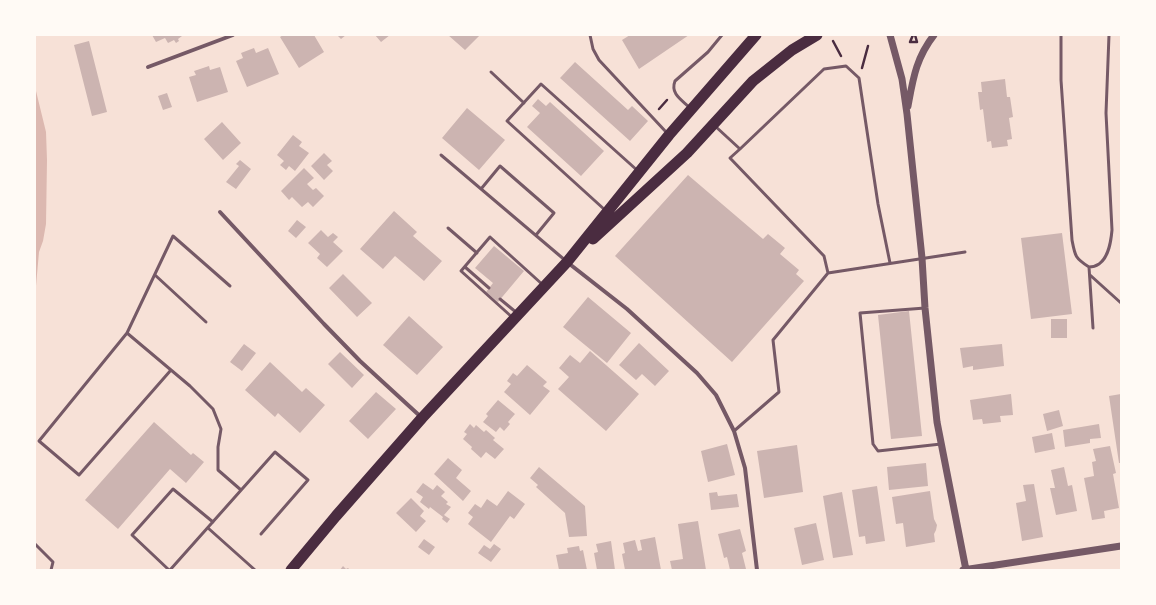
<!DOCTYPE html>
<html>
<head>
<meta charset="utf-8">
<style>
  body { margin:0 }
  #map { position:relative; width:1156px; height:605px; overflow:hidden; background:#f7e1d7; font-family:"Work Sans",sans-serif }
  canvas { display:block }
  .frame { position:absolute; inset:0; border:36px solid #fffaf5; pointer-events:none }
</style>
</head>
<body>
<div id="map">
<canvas width="1156" height="605"></canvas>
<div class="frame"></div>
</div>
<script>
const context = document.querySelector('canvas').getContext('2d');
context.lineJoin = 'round';
function paint(path, color) {
  context.fillStyle = color;
  context.fill(path, 'evenodd');
}
function trace(path, color, width, dash) {
  context.strokeStyle = color;
  context.lineWidth = width;
  context.lineCap = dash ? 'butt' : 'round';
  context.setLineDash(dash || []);
  context.stroke(path);
}
paint(new Path2D(`
  M35 83 36 91 46 132 47 160 46 224 43 241 39 252 35 297Z`), '#dcb8b0');
paint(new Path2D(`
  M152 35H182V36L178 39 179 41 176 43 174 40 168 43 165 38 156 42Z
  M283 35H314L324 52 299 68 280 37Z
  M337 35H346L341 39Z
  M375 35H390L381 42Z
  M448 35H480L465 50Z
  M630 35H689L639 69 622 40Z
  M89 41 107 112 92 116 74 45Z
  M254 48 256 53 268 48 279 74 247 87 236 61 243 58 241 53Z
  M575 62 628 110 632 106 648 121 630 141 560 78Z
  M209 66 210 70 220 67 228 92 197 102 189 77 196 75 194 71Z
  M1005 79 1007 97H1010L1013 117 1009 118 1012 139 1007 140 1008 146 992 148 991 141 987 142 983 109 980 110 978 92H982L981 82Z
  M167 93 172 107 163 110 158 96Z
  M538 99 546 106 550 102 604 151 581 176 527 127 540 113 532 106Z
  M467 108 505 140 479 170 442 138Z
  M222 122 241 143 223 160 204 139Z
  M293 135 302 142 299 146 309 153 295 171 289 166 286 170 280 165 284 161 277 155Z
  M324 153 332 161 327 165 333 171 324 180 311 166Z
  M240 160 251 169 236 189 226 182 239 166 236 164Z
  M304 168 314 178 307 184 313 190 316 188 324 196 313 207 308 202 302 207 292 197 289 200 281 191Z
  M688 175 763 239 768 234 785 248 780 254 799 270 796 274 804 281 732 362 615 256Z
  M394 211 417 232 413 236 442 261 424 281 395 256 383 269 360 249Z
  M297 220 306 227 296 238 288 231Z
  M321 230 328 237 333 233 338 237 333 242 343 251 327 267 317 258 320 254 308 243Z
  M1062 233 1072 314 1031 319 1021 238Z
  M494 246 524 271 498 302 486 292 493 283 475 268Z
  M343 274 372 303 357 317 329 288Z
  M588 297 631 333 607 363 563 327Z
  M909 311 922 436 891 439 878 315Z
  M409 316 443 347 417 375 383 345Z
  M1051 319H1067V338H1051Z
  M639 343 669 371 655 386 642 374 636 380 619 365Z
  M244 344 256 353 242 371 230 362Z
  M1002 344 1004 366 973 370V366L963 368 960 348Z
  M590 351 639 394 606 431 558 389 569 377 559 368 570 355 580 363Z
  M340 352 364 375 352 388 328 364Z
  M270 362 302 392 306 388 325 405 300 433 278 413 275 417 245 390Z
  M527 365 547 382 543 386 550 391 530 415 504 392 511 384 507 381 513 373 517 376Z
  M376 392 396 409 368 439 349 421Z
  M1011 394 1013 415 1000 416 1001 422 983 424 982 419 973 420 970 400Z
  M1121 394V463H1119L1109 396Z
  M498 400 515 414 508 422 510 424 504 431 500 427 496 432 483 422 488 416 486 414Z
  M1059 410 1063 426 1047 431 1043 414Z
  M154 422 191 455 193 453 204 462 186 483 170 469 118 529 85 500Z
  M470 424 474 428 476 425 484 432 486 430 495 438 493 440 504 449 495 459 486 452 481 458 471 449 472 447 463 439 467 434 464 432Z
  M1099 424 1101 438 1090 439V443L1065 447 1063 430Z
  M1052 433 1055 449 1035 453 1032 437Z
  M727 444 735 475 708 482 701 451Z
  M797 445 803 492 764 498 757 451Z
  M1110 446 1116 473 1113 474 1119 508 1104 511 1105 518 1092 520 1084 478 1094 476 1092 462 1096 461 1093 449Z
  M448 458 462 470 456 478 471 491 463 501 434 474Z
  M926 463 928 486 889 490 887 467Z
  M539 467 585 506 587 536 569 537 565 513 536 487 538 485 530 478Z
  M1064 467 1068 486 1072 485 1077 511 1056 515 1050 488H1055L1051 470Z
  M423 483 433 490 437 485 445 492 441 496 448 502 446 504 451 507 444 515 450 519 447 523 442 519 443 517 430 507 429 509 420 502 423 497 416 492Z
  M1034 484 1043 537 1022 541 1016 503 1026 501 1023 485Z
  M877 486 885 541 866 544 865 536 859 537 852 490Z
  M508 491 525 504 514 519 510 516 491 542 468 524 473 517 468 513 475 504 481 508 487 499 497 506Z
  M930 491 934 519 937 525 936 530 934 534 935 542 906 547 903 523 896 524 892 497Z
  M717 492 718 496 737 494 739 507 711 510 709 493Z
  M842 492 853 555 833 558 823 496Z
  M411 498 424 511 420 516 426 521 416 532 396 513Z
  M698 521 706 570H672L670 561 683 559 678 524Z
  M816 523 824 560 802 565 794 528Z
  M740 529 746 551 742 553 746 569 730 570 727 557 724 558 718 534Z
  M655 537 661 570H625L622 554 625 553 623 543 635 540 638 551 642 550 640 540Z
  M424 539 435 547 429 555 418 547Z
  M611 541 615 570H597L594 553 598 552 596 544Z
  M494 544 501 549 491 562 478 553 484 545 490 549Z
  M579 546 580 551 583 550 587 570H559L556 555 568 553 567 548Z
  M343 566 346 569 348 568 350 570H340Z`), '#ccb4b1');
trace(new Path2D(`
  M913 35 910 42H917L915 35
  M833 41 841 56
  M862 68 868 46
  M659 109 667 100`), '#4a2c40', 2.5);
trace(new Path2D(`
  M590 35 593 49 599 60 667 133
  M1061 35V80L1072 240C1075 256 1075 258 1089 267 1092 267 1096 266 1099 264 1109 257 1111 241 1112 230L1106 113 1109 35
  M491 72 524 103
  M690 108C682 100 670 94 675 81L708 52 722 35
  M715 126 740 149 824 69 846 66 859 78 878 204 890 263
  M740 149 730 158 824 256 828 273
  M441 155 566 261
  M481 189 500 166 554 213 536 235
  M605 210 507 121 541 84 638 171
  M448 228 477 253
  M465 267 489 288
  M1089 267 1093 328
  M155 275 206 322
  M1090 275 1121 303
  M500 299 517 313
  M925 308 860 313 873 444 878 451 941 444
  M513 318 461 271 490 237 543 285
  M127 333 173 236 230 286
  M171 370 79 475 39 441 127 333 190 386 213 409 221 429 218 447V470L241 490
  M734 431 779 392 773 340 828 273 965 252
  M208 528 255 570
  M35 544 53 562 51 570
  M169 570 132 535 173 489 213 522
  M170 570 275 452 308 480 261 534`), '#755966', 3);
trace(new Path2D(`
  M148 67 233 35
  M220 212 324 324 360 361 421 417
  M567 262 627 309 697 373 716 395 734 431 745 468 757 570`), '#755966', 4);
trace(new Path2D(`
  M890 35 902 79 907 114 922 258 925 308 937 422 966 570
  M908 106C913 79 916 58 934 35
  M963 570 1121 546`), '#755966', 7);
trace(new Path2D(`
  M593 239 687 153 753 81 792 50 817 35
  M291 570 336 516 422 418 567 262 669 135 756 35`), '#4a2c40', 11);
</script>
</body>
</html>
